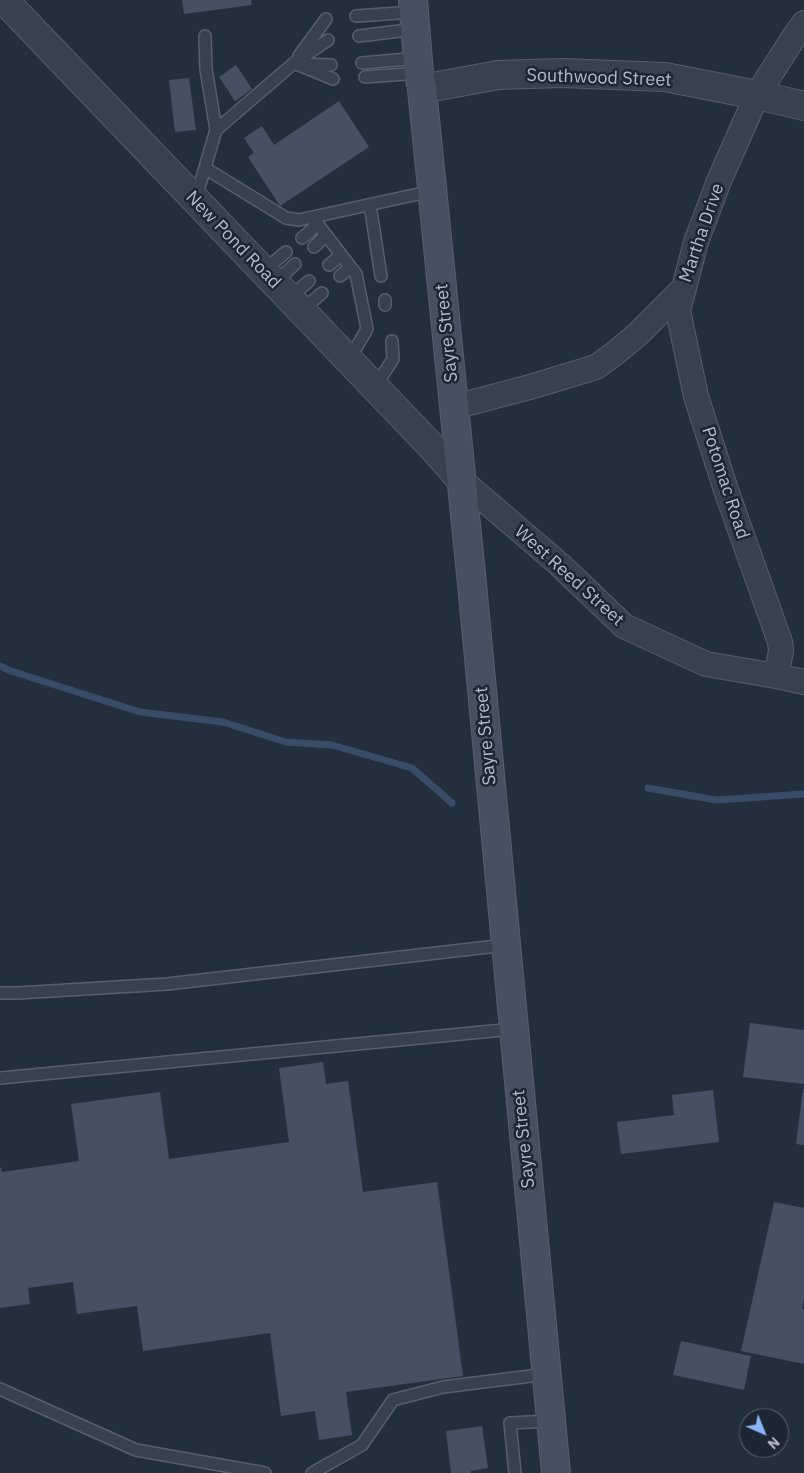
<!DOCTYPE html>
<html>
<head>
<meta charset="utf-8">
<style>
  body { margin:0 }
  #map { position:relative; width:804px; height:1473px; overflow:hidden; background:#242f3e; font-family:"IBM Plex Sans",sans-serif }
  canvas { display:block }
  .north { position:absolute; left:739px; top:1408px; width:50px; height:50px; box-sizing:border-box; background:#1d2633; border:1px solid #59626f; border-radius:50%; rotate:136deg; font-size:14px; font-weight:700; line-height:20px; text-align:center; color:#b4bcc9 }
  .north::after { content:''; display:block; margin:auto; width:18px; height:22px; background:#8ab4f8; clip-path:polygon(50% 0,100% 100%,50% 72%,0 100%) }
</style>
</head>
<body>
<div id="map">
<canvas width="804" height="1473"></canvas>
<div class="north">N</div>
</div>
<script>
const context = document.querySelector('canvas').getContext('2d');
context.lineJoin = 'round';
function trace(path, color, width, dash) {
  context.strokeStyle = color;
  context.lineWidth = width;
  context.lineCap = dash ? 'butt' : 'round';
  context.setLineDash(dash || []);
  context.stroke(path);
}
function paint(path, color) {
  context.fillStyle = color;
  context.fill(path, 'evenodd');
}
function label(font, color, halo, rows, align = 'center') {
  context.font = font + ' "IBM Plex Sans",sans-serif';
  context.lineWidth = 5;
  context.setLineDash([]);
  context.textBaseline = 'middle';
  context.strokeStyle = halo;
  context.fillStyle = color;
  for (const [text, x, y, turn = 0] of rows) {
    context.save();
    context.translate(x, y);
    context.rotate((+turn || 0) * Math.PI / 180);
    context.textAlign = isNaN(turn) ? turn : align;
    if (halo) context.strokeText(text, 0, 0);
    context.fillText(text, 0, 0);
    context.restore();
  }
}
trace(new Path2D(`
  M0 666 11 671 140 712 223 722 286 742 332 745 412 768 452 803
  M648 788 716 800 804 794`), '#394c67', 7);
paint(new Path2D(`
  M182 0H251L252 5 184 14Z
  M236 65 252 89 235 101 219 77Z
  M189 78 196 130 175 132 169 80Z
  M339 101 369 147 280 206 248 157 254 153 244 138 262 126 274 145Z
  M750 1023 804 1030V1084L743 1077Z
  M323 1062 326 1084 348 1081 363 1192 437 1182 463 1376 346 1392 352 1435 319 1440 315 1411 281 1416 270 1333 143 1351 137 1306 77 1314 73 1282 28 1288 30 1304 0 1308V1168L1 1167 2 1172 79 1161 71 1104 160 1092 169 1159 289 1142 279 1068Z
  M803 1089H804V1145L796 1144Z
  M713 1090 719 1142 621 1154 617 1122 674 1115 672 1095Z
  M774 1202 804 1208V1298L802 1309 804 1310V1364L741 1351Z
  M681 1341 751 1356 744 1390 673 1375Z
  M482 1426 488 1468 471 1471V1473H451L446 1431Z`), '#455162');
const service = new Path2D(`
  M356 16 414 12
  M205 36 206 69 216 130 294 63 328 40
  M359 36 416 29
  M299 56 326 19
  M294 63 333 79
  M362 63 419 58
  M303 64 331 65
  M365 77 419 73
  M205 168 286 218 299 220 432 191
  M196 198 216 130
  M370 205 381 276
  M313 218 356 274 367 329 349 360
  M302 238 318 224
  M314 247 326 235
  M329 265 341 255
  M263 271 286 252
  M340 276 350 267
  M275 283 295 264
  M289 298 309 281
  M385 300V305
  M301 311 322 293
  M375 387 393 359 392 341
  M0 993H18L167 984 506 945
  M0 1078 514 1029
  M0 1389 136 1450 265 1473
  M312 1473 362 1445 393 1400 443 1387 547 1374
  M515 1473 510 1423 551 1421`);
const minor = new Path2D(`
  M684 288 678 311 696 396 726 490 780 642 781 651 776 676
  M454 407 530 387 596 367 614 354 638 334 684 288 696 242 719 181 757 95 794 37 804 23
  M461 480 559 564 624 626 706 664 776 676 804 682`);
const tertiary = new Path2D(`
  M4 0 434 449 461 480
  M422 89 498 75 562 73 665 77 757 95 804 106`);
const secondary = new Path2D(`
  M413 0 419 73 422 89 472 584 556 1473`);
trace(service, '#565f6c', 14);
trace(minor, '#565f6c', 26);
trace(tertiary, '#565f6c', 30);
trace(secondary, '#565f6c', 30);
trace(service, '#38414e', 11);
trace(minor, '#38414e', 24);
trace(tertiary, '#38414e', 28);
trace(secondary, '#465061', 28);
label('18px', '#b4bcc9', '#1d2633', [
  ["Southwood Street",599,78,2],
  ["Martha Drive",702,233,-71],
  ["New Pond Road",233,240,46],
  ["Sayre Street",447,333,-96],
  ["Potomac Road",725,483,72],
  ["West Reed Street",569,576,42],
  ["Sayre Street",486,736,-95],
  ["Sayre Street",524,1139,-96]
]);
</script>
</body>
</html>
